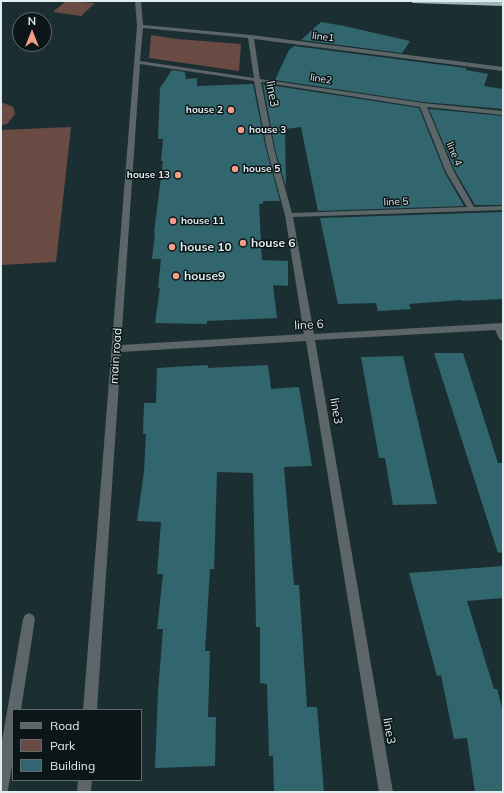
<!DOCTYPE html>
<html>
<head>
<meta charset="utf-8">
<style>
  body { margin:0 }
  #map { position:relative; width:504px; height:793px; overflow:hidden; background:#1b2f32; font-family:Mulish,sans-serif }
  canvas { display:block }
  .frame { position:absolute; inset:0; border:2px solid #e0ecee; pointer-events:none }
  .legend { position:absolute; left:12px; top:709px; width:130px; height:72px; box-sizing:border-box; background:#0c1517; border:1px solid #616b6d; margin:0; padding:5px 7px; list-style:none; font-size:12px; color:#e0ecee }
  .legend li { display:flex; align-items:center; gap:8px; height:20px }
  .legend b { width:20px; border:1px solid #616b6d }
  .north { position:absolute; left:12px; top:12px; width:40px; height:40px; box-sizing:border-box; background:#0c1517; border:1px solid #616b6d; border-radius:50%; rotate:0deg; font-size:11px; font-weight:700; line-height:16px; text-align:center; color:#e0ecee }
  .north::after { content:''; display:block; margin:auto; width:14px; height:18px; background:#f49e89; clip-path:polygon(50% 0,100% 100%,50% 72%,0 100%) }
</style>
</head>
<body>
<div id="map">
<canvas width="504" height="793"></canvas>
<div class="frame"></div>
<ul class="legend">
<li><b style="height:5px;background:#5c6567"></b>Road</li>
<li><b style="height:11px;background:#6a4b44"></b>Park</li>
<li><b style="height:11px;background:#32666e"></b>Building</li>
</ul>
<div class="north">N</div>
</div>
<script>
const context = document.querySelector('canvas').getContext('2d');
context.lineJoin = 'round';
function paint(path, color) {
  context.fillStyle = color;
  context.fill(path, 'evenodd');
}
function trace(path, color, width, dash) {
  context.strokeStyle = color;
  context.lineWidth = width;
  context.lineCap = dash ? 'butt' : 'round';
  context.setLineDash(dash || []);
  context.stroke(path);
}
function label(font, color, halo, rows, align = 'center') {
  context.font = font + ' Mulish,sans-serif';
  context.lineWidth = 3;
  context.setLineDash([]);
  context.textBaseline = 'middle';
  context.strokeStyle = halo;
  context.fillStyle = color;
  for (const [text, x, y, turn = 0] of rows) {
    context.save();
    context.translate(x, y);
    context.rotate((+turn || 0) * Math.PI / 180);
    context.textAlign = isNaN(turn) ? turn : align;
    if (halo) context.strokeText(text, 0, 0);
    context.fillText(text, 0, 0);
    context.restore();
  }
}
paint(new Path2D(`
  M66 1 95 3 81 16 53 12Z
  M151 35 177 39 241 44 239 71 149 58Z
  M1 102 13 107 15 114 7 124 1 125Z
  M71 127 56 262 1 265V130Z`), '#6a4b44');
paint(new Path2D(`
  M321 22 344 26 410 41 402 53 301 40Z
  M294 46 466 68V70L488 74 484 86 503 89V109L423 102 275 80 289 50Z
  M172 70 185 72 186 79 197 78V86L253 84 266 149 280 201H263V204H259L262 260 288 261V286L273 285 277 318 207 321V324L155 323 160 288H158L161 259H152L155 233H154L163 161H161L163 139H158L160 88Z
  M263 84 419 108 445 173 464 206 318 211 301 127 285 129 286 187 275 149Z
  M429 109 503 116V205H475L455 171Z
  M503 212V299L462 301 461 300 409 304 411 309 378 311 376 303 338 304 320 218Z
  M434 353H463L498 463H503V552L498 553Z
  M403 356 437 504 393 505 385 458H379L361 357Z
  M208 365V368L268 365 271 389 299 387 312 466 284 467 294 585H299L307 707H317L324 792H274L273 756H269L267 684 260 683V627H256L253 473 217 472 214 569H210L205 651H210L208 717H216L215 766 155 768 158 692 163 629H157L163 574H157L161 522 137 521 144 472 146 434H143L144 403H156L157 368Z
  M503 566V598L467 601 494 689H497L503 712V792H475L467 738 454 739 441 675 437 676 409 573Z`), '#32666e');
paint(new Path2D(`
  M135 1H141L143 25 251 35 503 67V71L254 39 260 79 423 103 503 111V115L427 107 454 172 474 207 503 206V210L293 217 314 334 503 323V341L500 340 495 330 315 340 393 792H379L306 341 121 352 97 710H83L137 26ZM143 28 248 38 254 78 140 61ZM140 64 254 81 267 149 285 215 304 334 121 345ZM261 82 420 107 446 172 467 207 292 213 274 149Z
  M29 613 33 615 35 619 21 710H13V760L8 790V792H1V746L23 619 25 615Z
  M78 780H92L91 792H77Z`), '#5c6567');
paint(new Path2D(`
  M410 1 503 2V6L413 3Z`), '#9eb5b9');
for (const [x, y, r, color] of [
  [231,110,4,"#f49e89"],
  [241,130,4,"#f49e89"],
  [235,169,4,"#f49e89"],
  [178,175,4,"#f49e89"],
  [173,221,4,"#f49e89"],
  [243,243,4,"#f49e89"],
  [172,247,4,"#f49e89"],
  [176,276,4,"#f49e89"]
]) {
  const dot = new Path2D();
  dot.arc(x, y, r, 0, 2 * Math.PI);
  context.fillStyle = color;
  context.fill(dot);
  trace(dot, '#0c1517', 1.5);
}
label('10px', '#e0ecee', '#0c1517', [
  ["line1",323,37,7],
  ["line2",321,79,9],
  ["line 4",454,154,67],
  ["line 5",396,202,-2]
]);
label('bold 10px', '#e0ecee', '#0c1517', [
  ["house 2",223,110,"right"],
  ["house 3",249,130],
  ["house 5",243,169],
  ["house 13",170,175,"right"],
  ["house 11",181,221]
], 'left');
label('12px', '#e0ecee', '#0c1517', [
  ["line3",272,94,79],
  ["line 6",309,325,-3],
  ["main road",116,356,-86],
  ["line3",336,411,81],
  ["line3",389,731,81]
]);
label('bold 12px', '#e0ecee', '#0c1517', [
  ["house 6",251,243],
  ["house 10",180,247],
  ["house9",184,276]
], 'left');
</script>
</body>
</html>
